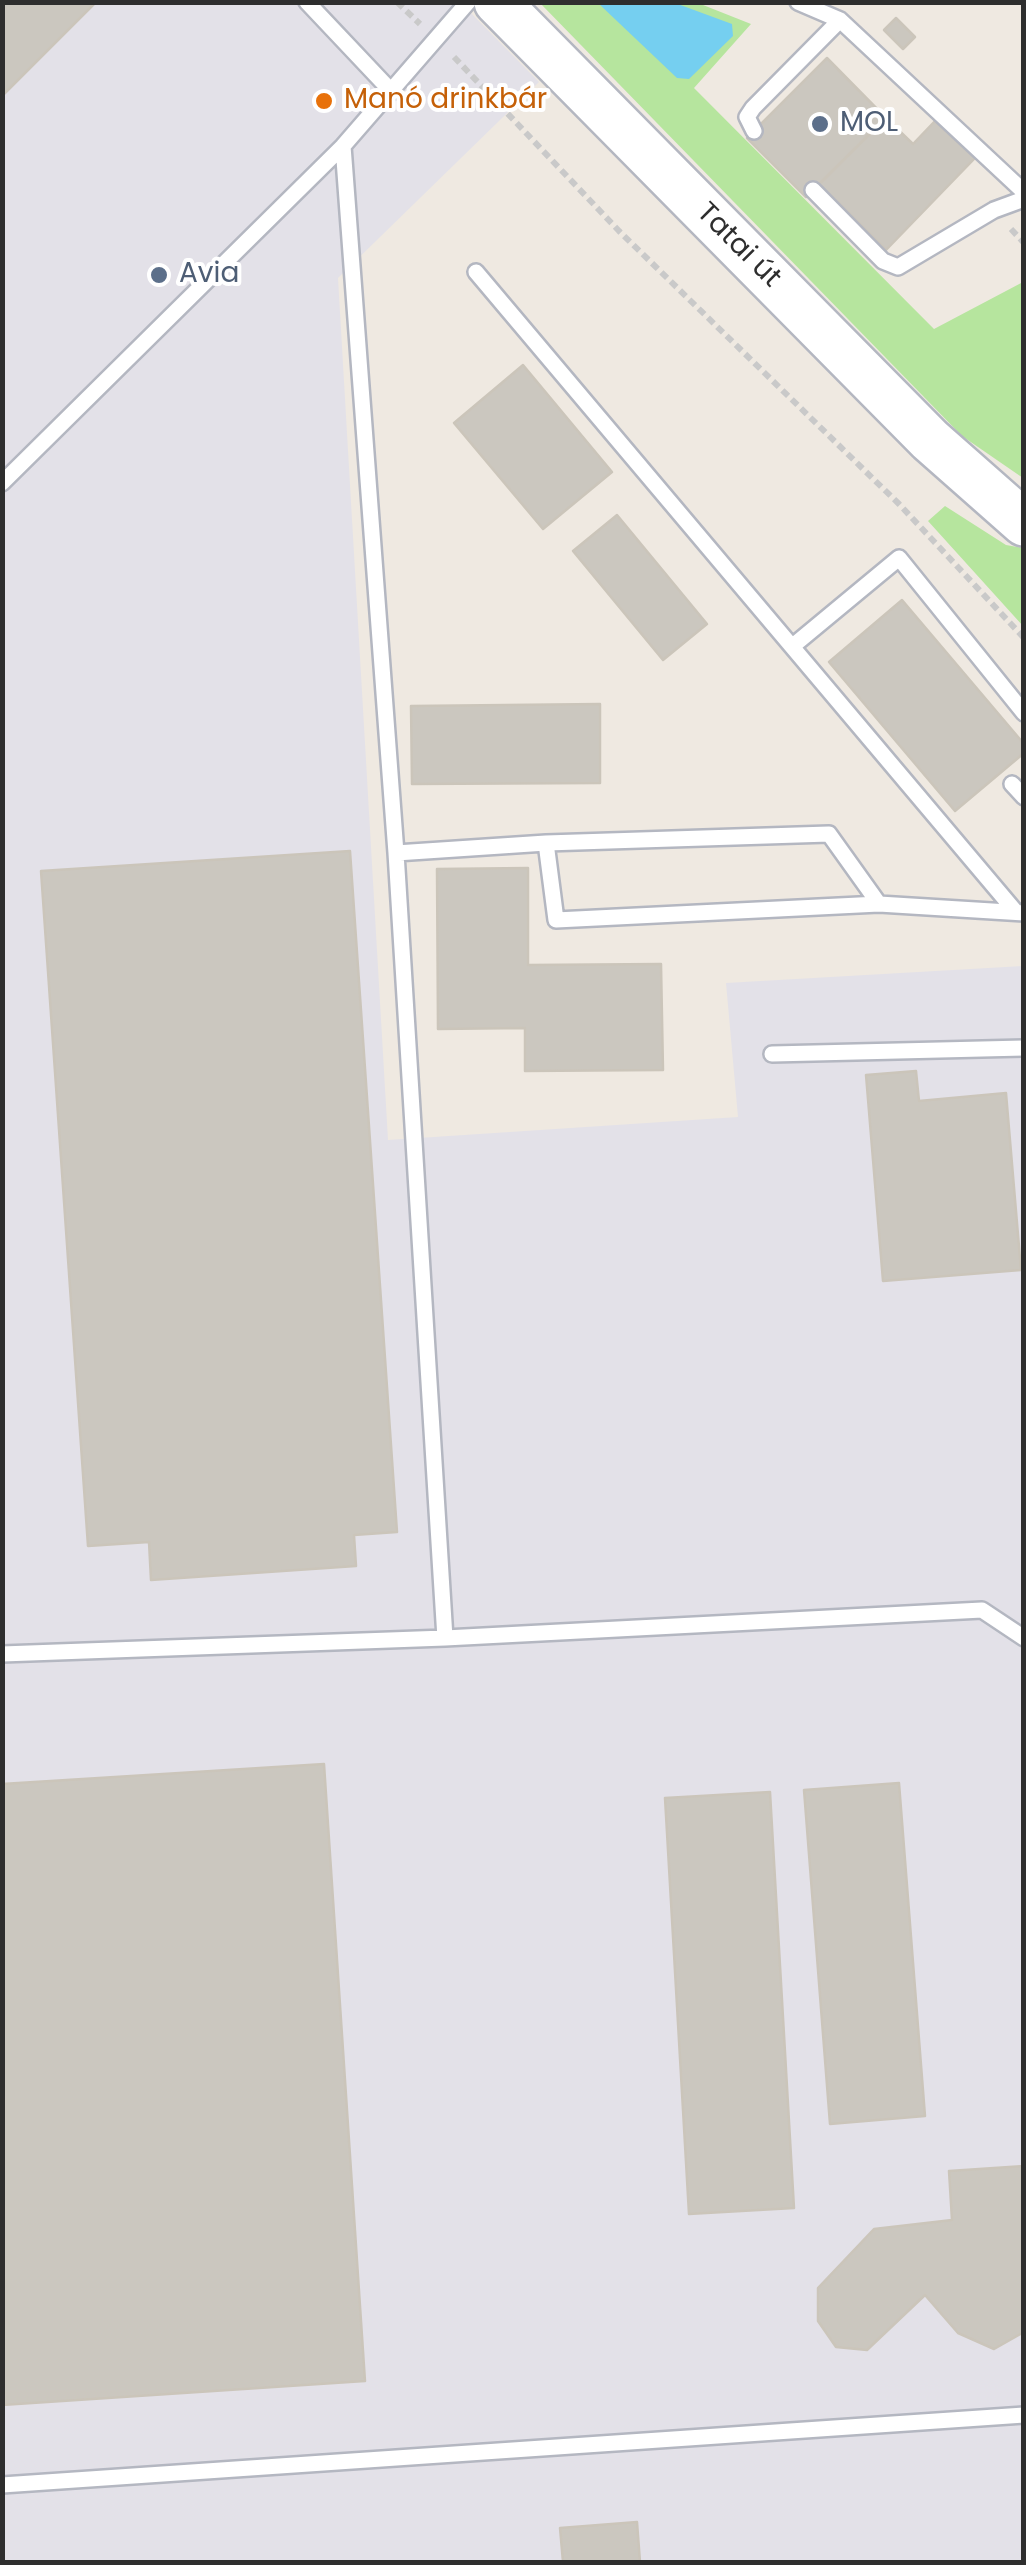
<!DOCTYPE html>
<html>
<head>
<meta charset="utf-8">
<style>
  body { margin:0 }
  #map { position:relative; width:1026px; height:2565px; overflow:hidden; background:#efe9e1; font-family:Poppins,sans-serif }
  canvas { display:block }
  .frame { position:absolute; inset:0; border:5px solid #2e2e2e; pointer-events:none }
</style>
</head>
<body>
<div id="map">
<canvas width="1026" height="2565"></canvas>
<div class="frame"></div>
</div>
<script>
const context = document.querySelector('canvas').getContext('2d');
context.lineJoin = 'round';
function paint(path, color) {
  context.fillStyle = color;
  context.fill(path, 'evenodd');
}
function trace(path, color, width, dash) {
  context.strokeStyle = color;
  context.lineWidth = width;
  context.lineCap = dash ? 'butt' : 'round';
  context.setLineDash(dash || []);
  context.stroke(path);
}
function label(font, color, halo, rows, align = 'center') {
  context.font = font + ' Poppins,sans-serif';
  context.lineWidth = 8;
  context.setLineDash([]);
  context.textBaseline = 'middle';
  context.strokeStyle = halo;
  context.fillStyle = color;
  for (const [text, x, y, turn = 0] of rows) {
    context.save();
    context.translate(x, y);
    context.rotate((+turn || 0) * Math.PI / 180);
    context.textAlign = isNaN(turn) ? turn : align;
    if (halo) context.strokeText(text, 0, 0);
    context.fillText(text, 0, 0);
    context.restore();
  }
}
paint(new Path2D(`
  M3 3H461L539 82 338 278 388 1140 738 1117 726 983 1023 966V2562H3Z`), '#e3e1e8');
paint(new Path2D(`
  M540 3H698L751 24 694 88 934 329 1023 282V478L962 436Z
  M945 506 1006 545 1023 548V626L928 521Z`), '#b6e59e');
paint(new Path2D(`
  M598 3H675L732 24 733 36 689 79 677 78Z`), '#75cff0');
const building = new Path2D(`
  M2 2H96L2 96Z
  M896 18 915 37 903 49 884 30Z
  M827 58 886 118 806 197 747 138Z
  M886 118 913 144 935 121 975 158 886 250 819 184Z
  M523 365 612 472 543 529 454 423Z
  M617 515 707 624 663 660 573 551Z
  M902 600 1024 744V753L955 811 829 662Z
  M600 704V783L412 784 411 706Z
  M350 851 397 1532 354 1535 356 1566 151 1580 149 1542 88 1546 41 871Z
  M528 868V965L661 964 663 1070 525 1071V1028L438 1029 437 869Z
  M916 1071 919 1101 1006 1093 1021 1270 883 1281 866 1075Z
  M324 1764 365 2381 2 2405V1784Z
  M899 1783 925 2116 830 2124 804 1790Z
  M770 1792 794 2208 689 2214 665 1798Z
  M1024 2166V2332L994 2349 958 2333 925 2295 867 2350 836 2347 818 2321V2288L874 2229 952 2220 949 2171Z
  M637 2522 640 2562H563L560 2528Z`);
paint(building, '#cbc7bf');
trace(building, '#cbc5ba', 2.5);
const lane = new Path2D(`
  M307 2 392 92
  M468 2 343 146 396 853 546 843 556 920 879 904 1024 913
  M798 2 840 20 1024 192
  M754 131 747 117 753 108 840 20
  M813 190 883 261 898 267 994 210 1024 199
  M476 272 1015 911
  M2 483 343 146
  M794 645 899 558 1024 713
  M1012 784 1024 797
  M546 843 829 834 879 904
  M396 853 445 1638
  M772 1054 1024 1048
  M2 1654 445 1638 982 1610 1024 1638
  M2 2485 1024 2415`);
const secondary = new Path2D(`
  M497 2 930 440 1024 523`);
trace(lane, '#b4b7c1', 20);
trace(secondary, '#b4b7c1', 50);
trace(new Path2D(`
  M397 2 420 24
  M454 57 619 231 899 504 1024 638
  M1011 229 1024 243`), '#c9c9c9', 6, [8, 5]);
trace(lane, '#fff', 15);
trace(secondary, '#fff', 45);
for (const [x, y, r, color] of [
  [324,101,10,"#e8710a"],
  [820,124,10,"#5c6f8a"],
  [159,275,10,"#5c6f8a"]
]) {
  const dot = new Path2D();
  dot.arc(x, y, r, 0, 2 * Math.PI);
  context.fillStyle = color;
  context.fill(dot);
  trace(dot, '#fff', 4);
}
label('28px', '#c56008', '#fff', [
  ["Manó drinkbár",344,101]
], 'left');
label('28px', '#4e5e75', '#fff', [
  ["MOL",840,124],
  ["Avia",179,275]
], 'left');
label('28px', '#2e2e2e', '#fff', [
  ["Tatai út",738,246,45]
]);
</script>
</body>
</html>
